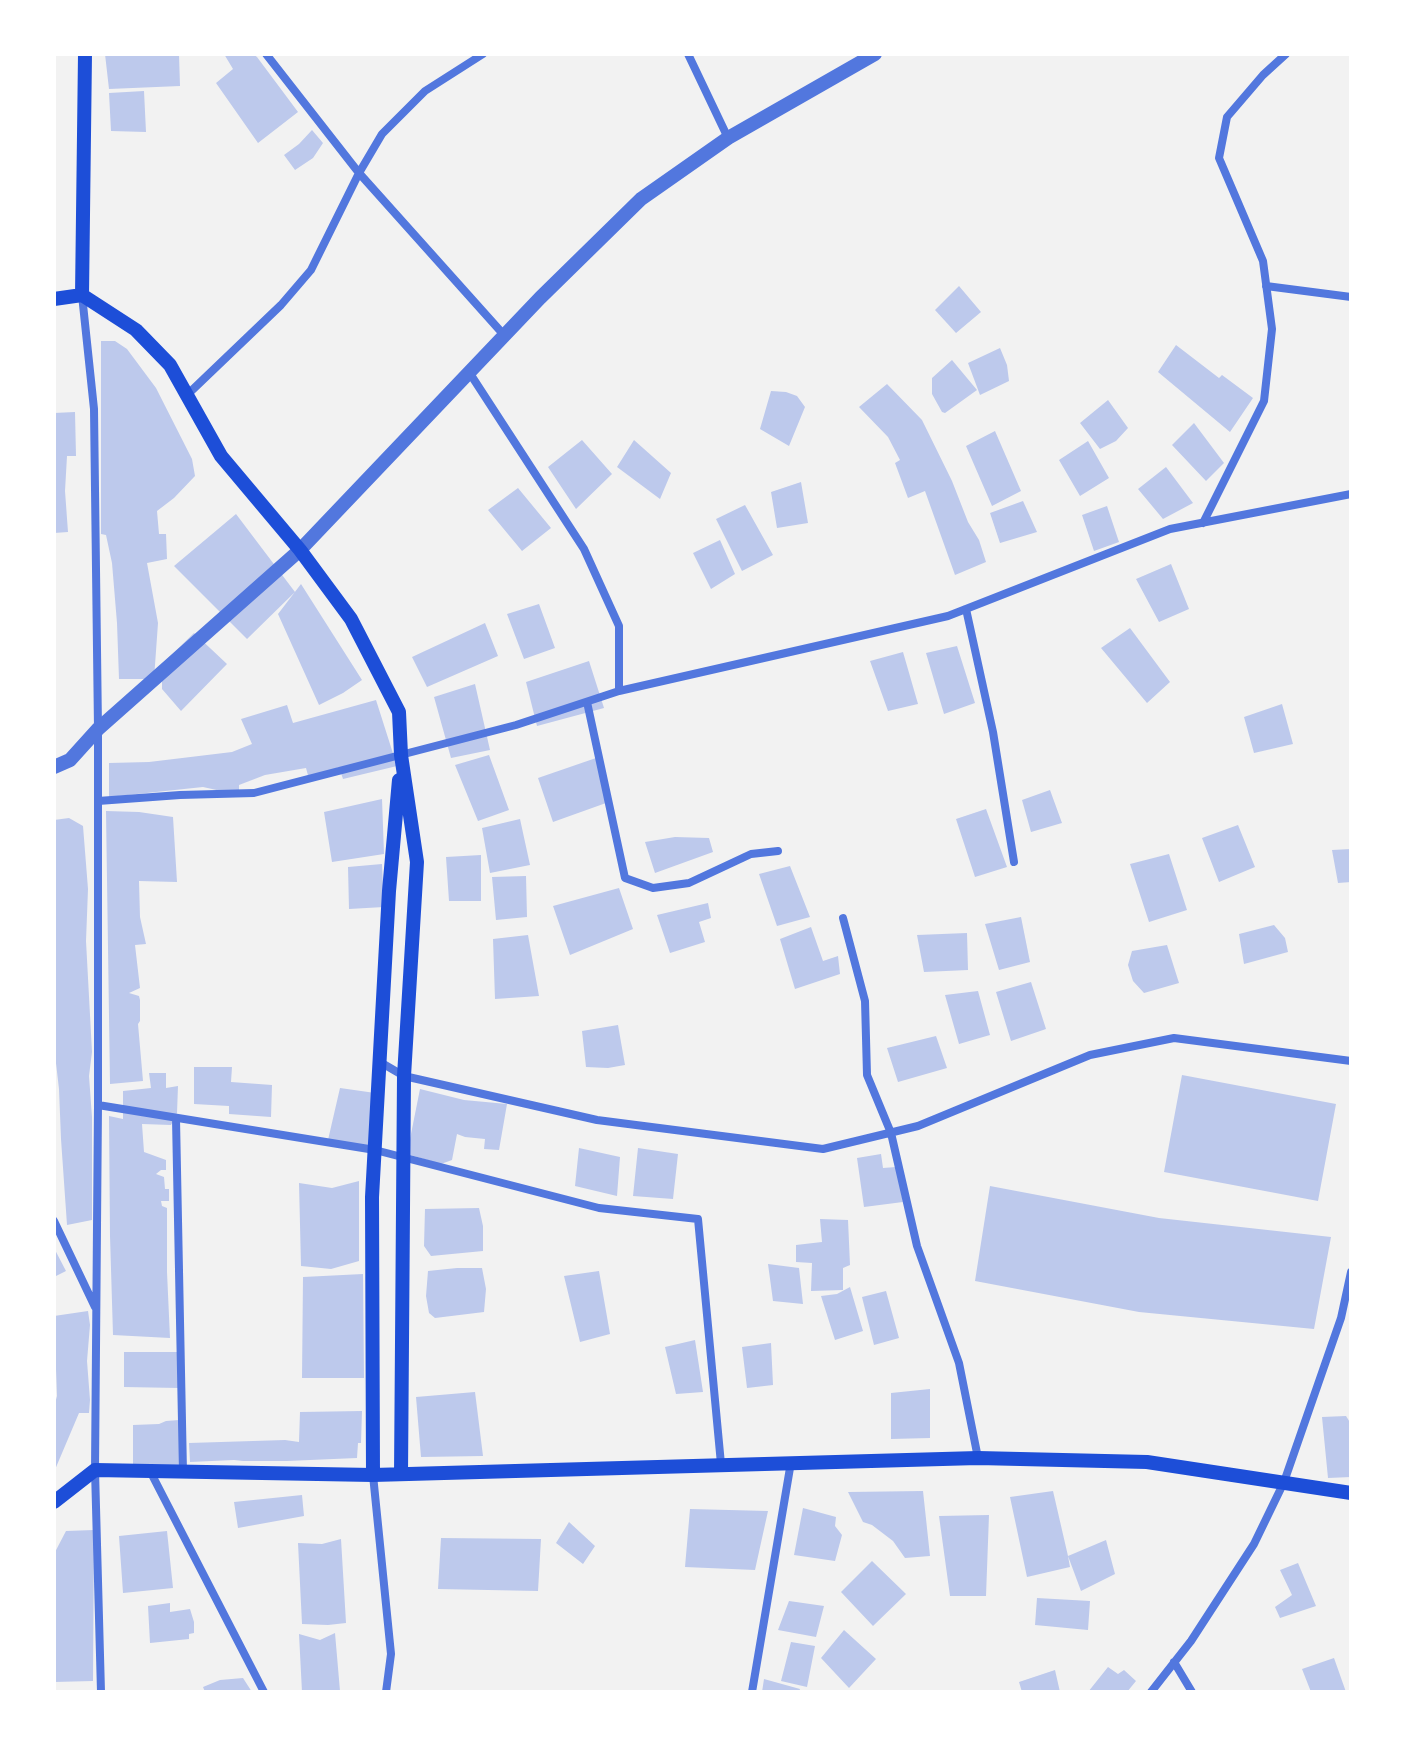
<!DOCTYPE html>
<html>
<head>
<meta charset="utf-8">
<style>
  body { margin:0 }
  #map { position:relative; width:1405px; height:1746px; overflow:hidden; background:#f2f2f2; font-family:Arial,sans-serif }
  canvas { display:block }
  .frame { position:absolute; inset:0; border:56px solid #fff; pointer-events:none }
</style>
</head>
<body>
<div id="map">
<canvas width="1405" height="1746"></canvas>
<div class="frame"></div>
</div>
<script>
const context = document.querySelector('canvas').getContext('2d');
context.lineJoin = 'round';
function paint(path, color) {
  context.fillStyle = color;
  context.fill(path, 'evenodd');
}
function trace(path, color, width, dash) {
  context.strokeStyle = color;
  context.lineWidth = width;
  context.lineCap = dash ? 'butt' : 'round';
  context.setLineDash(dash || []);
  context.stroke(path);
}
paint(new Path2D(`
  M105 54H179L180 86 109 89Z
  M224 54H253L257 57 298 112 258 143 216 83 233 69Z
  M144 91 146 132 111 131 109 93Z
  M312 130 323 143 313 158 295 170 284 155 299 144Z
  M959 286 981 312 956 333 935 310Z
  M101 341H115L127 349 156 388 192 459 195 476 174 498 157 511 159 534H166L167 559 147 563 158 623 154 679H119L117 623 112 563 106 535 101 534Z
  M1176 345 1219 378 1222 375 1253 398 1230 432 1158 372Z
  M1000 348 1007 365 1009 381 980 395 968 363Z
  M952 360 977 390 945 413 942 412 932 394V378Z
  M887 384 922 420 952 481 968 522 979 540 986 562 955 575 925 491 908 498 895 463 900 460 888 437 859 407Z
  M771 391 786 392 797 396 805 407 789 446 760 429Z
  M1108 400 1128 428 1116 441 1100 449 1080 423Z
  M75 412 76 456H67L65 491 68 532 54 533V413Z
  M1194 423 1224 463 1206 481 1172 445Z
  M995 431 1021 491 992 506 966 446Z
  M582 440 612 474 576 509 548 467Z
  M634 440 671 473 660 499 617 467Z
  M1088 441 1109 478 1080 496 1059 460Z
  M1166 467 1193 503 1163 519 1138 489Z
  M801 482 808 523 777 528 771 492Z
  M518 488 551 528 522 551 488 510Z
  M1023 501 1037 532 1000 543 990 513Z
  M745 505 773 555 742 571 716 519Z
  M1107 506 1119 542 1094 551 1082 515Z
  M236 514 295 592 247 639 174 566Z
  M720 540 735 574 711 589 693 553Z
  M1171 564 1189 609 1159 622 1136 579Z
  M301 584 362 680 343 693 319 705 278 614Z
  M539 604 555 648 524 659 507 614Z
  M485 623 498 656 427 687 412 657Z
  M1130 628 1170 682 1147 703 1101 648Z
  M194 633 227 664 181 711 162 689V664Z
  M957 646 975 703 944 714 926 653Z
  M903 652 918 704 888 711 870 661Z
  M589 661 604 708 537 726 526 682Z
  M475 684 490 750 451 758 434 697Z
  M376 700 397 766 343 779 339 767 309 779 306 768 265 775 239 785V795L203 787 109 797V763L149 762 232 752 252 744 241 719 287 705 293 723Z
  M1282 704 1293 744 1254 753 1244 717Z
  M489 755 509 810 478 821 455 765Z
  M596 758 606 803 553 822 538 778Z
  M1050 790 1062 823 1031 832 1022 800Z
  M382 799 384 854 332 862 324 812Z
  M986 809 1007 867 975 877 956 819Z
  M106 811 139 812 173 817 177 882 139 881 140 917 146 944 135 945 140 988 129 993 139 996 140 1000V1021L138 1024 143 1081 110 1084Z
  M69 818 83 826 88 889 86 941 92 1052 89 1076 92 1117V1220L67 1225 61 1139 59 1089 54 1046V820Z
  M520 819 530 865 490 873 482 828Z
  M1238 825 1255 867 1219 882 1202 838Z
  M675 837 709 838 713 852 655 873 645 842Z
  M1351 849V882L1338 883 1332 850Z
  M1169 854 1187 910 1149 922 1130 864Z
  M481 855V901H449L446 857Z
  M382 864 384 907 349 909 348 867Z
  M790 866 810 917 777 926 759 874Z
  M526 876 527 917 496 920 492 877Z
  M619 888 633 929 570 955 553 906Z
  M708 903 711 918 699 922 705 942 670 953 657 915Z
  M1021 917 1030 962 999 970 985 924Z
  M1274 925 1285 938 1288 952 1244 964 1239 934Z
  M811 927 823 961 838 956 840 974 795 989 780 939Z
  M967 933 968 970 924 972 917 935Z
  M528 935 539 996 495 999 493 939Z
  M1167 945 1179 983 1144 993 1133 981 1128 965 1132 951Z
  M1031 982 1046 1029 1011 1041 996 992Z
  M978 991 990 1035 959 1044 945 995Z
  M618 1025 625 1065 608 1068 586 1067 582 1031Z
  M936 1036 947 1068 898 1082 887 1048Z
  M194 1067H232L231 1082 272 1085 271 1117 229 1114V1106L194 1104Z
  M149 1073H166V1088L178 1086 177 1113 171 1125 142 1124 144 1152 166 1160V1170H161L156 1174 164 1177 165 1189H169V1201H161L162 1206 167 1208V1272L170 1338 113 1335 110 1236 109 1116 123 1119V1091L151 1088Z
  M1182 1075 1336 1104 1318 1201 1164 1172Z
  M340 1088 375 1093 370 1147 328 1140Z
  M420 1089 464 1100 507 1104 499 1150 484 1149 485 1139 465 1137 457 1134 452 1160 441 1164 407 1154Z
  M579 1148 620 1157 617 1196 575 1186Z
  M638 1148 678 1154 673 1199 633 1196Z
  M881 1154 883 1168 896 1167 903 1202 864 1207 857 1158Z
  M359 1181V1261L331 1269 301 1266 299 1183 332 1188Z
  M990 1186 1159 1218 1331 1237 1314 1329 1139 1312 975 1281Z
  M479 1208 483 1226V1251L431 1256 424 1246 425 1209Z
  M820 1219 848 1220 850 1265 843 1268V1290L811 1291 812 1263 796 1262V1245L822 1242Z
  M54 1248 66 1271 54 1277Z
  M768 1264 799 1268 803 1304 773 1301Z
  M457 1268H482L486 1289 484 1312 435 1318 429 1313 426 1296 428 1271Z
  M599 1271 610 1334 580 1342 564 1276Z
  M363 1274 364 1378H302L303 1277Z
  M850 1287 863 1331 835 1340 821 1296 837 1294Z
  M886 1291 899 1338 874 1345 862 1297Z
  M88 1311 90 1325 87 1361 90 1400 89 1413H79L54 1472V1407L57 1396 54 1316Z
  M695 1340 703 1392 676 1394 665 1347Z
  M771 1343 773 1385 747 1388 742 1347Z
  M124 1352H178L179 1388 124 1387Z
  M930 1389V1438L891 1439V1393Z
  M475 1392 483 1456 421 1457 416 1397Z
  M362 1411 361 1443H358L357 1458 287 1461H243L234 1460 190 1462 189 1443 285 1440 299 1442 300 1412Z
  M1346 1416 1351 1424V1477L1328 1478 1322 1417Z
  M179 1420 181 1472 133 1471V1425L159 1424 166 1421Z
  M923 1491 930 1556 905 1558 893 1541 872 1525 863 1522 848 1492Z
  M1053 1491 1068 1556 1106 1540 1115 1574 1081 1591 1068 1556 1070 1567 1027 1577 1010 1497Z
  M302 1495 304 1516 238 1528 234 1502Z
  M803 1508 836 1517 835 1526 842 1535 835 1561 794 1555Z
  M690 1509 768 1511 755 1570 685 1567Z
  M989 1515 986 1596H950L939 1516Z
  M569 1522 595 1546 583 1564 556 1543Z
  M94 1530 93 1681 54 1682V1554L66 1531Z
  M167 1531 173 1588 123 1593 119 1536Z
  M441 1538 541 1539 538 1591 438 1589Z
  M341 1539 346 1623 328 1625 302 1624 298 1543 322 1544Z
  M872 1561 906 1594 873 1626 841 1592Z
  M1298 1563 1316 1606 1280 1618 1275 1607 1292 1595 1280 1570Z
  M1037 1598 1090 1601 1088 1630 1035 1625Z
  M789 1601 824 1606 816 1637 778 1630Z
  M170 1603V1612L190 1609 194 1622V1633L189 1634V1639L150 1643 148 1606Z
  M844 1630 876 1659 849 1688 821 1658Z
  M335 1633 340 1691 302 1692 299 1634 320 1640Z
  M791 1642 815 1646 807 1687 781 1681Z
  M1334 1658 1346 1692H1311L1302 1669Z
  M1108 1667 1118 1674 1124 1670 1136 1681 1127 1692H1088Z
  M1055 1670 1060 1692H1022L1019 1682Z
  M243 1678 252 1692H205L203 1687 220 1680Z
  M764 1679 800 1689 799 1692H762Z`), '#bdc9ec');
trace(new Path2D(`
  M266 54 359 173 504 335
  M688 54 728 138
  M1266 286 1351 297
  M82 295 94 409 98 729V1105L95 1470 101 1692
  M469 372 584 549 619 626V691
  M187 395 281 305 311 270 359 173 382 134 425 91 483 54
  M1203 523 1264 401 1272 329 1263 261 1219 158 1227 117 1263 75 1286 54
  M966 609 993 732 1014 862
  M587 702 625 878 653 888 689 883 751 854 778 851
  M98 801 180 795 254 793 516 725 619 691 948 616 1170 529 1351 494
  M843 918 865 1001 867 1075 891 1133 917 1246 959 1363 978 1458
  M380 1062 404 1076 597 1120 823 1149 918 1126 1090 1055 1174 1038 1351 1061
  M98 1105 375 1150 599 1208 698 1219 721 1464
  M176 1119 183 1472
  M54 1221 95 1307
  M150 1471 264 1692
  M373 1475 391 1654 386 1692
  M1174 1662 1192 1692
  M752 1692 791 1462
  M1151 1692 1191 1641 1254 1544 1284 1482 1341 1318 1351 1272`), '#5277de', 8);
trace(new Path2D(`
  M54 767 70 760 98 729 300 550 540 298 641 199 728 138 875 54`), '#5277de', 14);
trace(new Path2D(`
  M82 295 136 330 170 365 221 456 300 550 351 619 399 712 401 755 417 862 404 1076 401 1474
  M82 295 85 54
  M54 299 82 295
  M373 1475 372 1197 389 891 399 780
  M54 1502 95 1470 373 1475 978 1458 1147 1462 1351 1493`), '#1d4ed8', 14);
</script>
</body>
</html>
